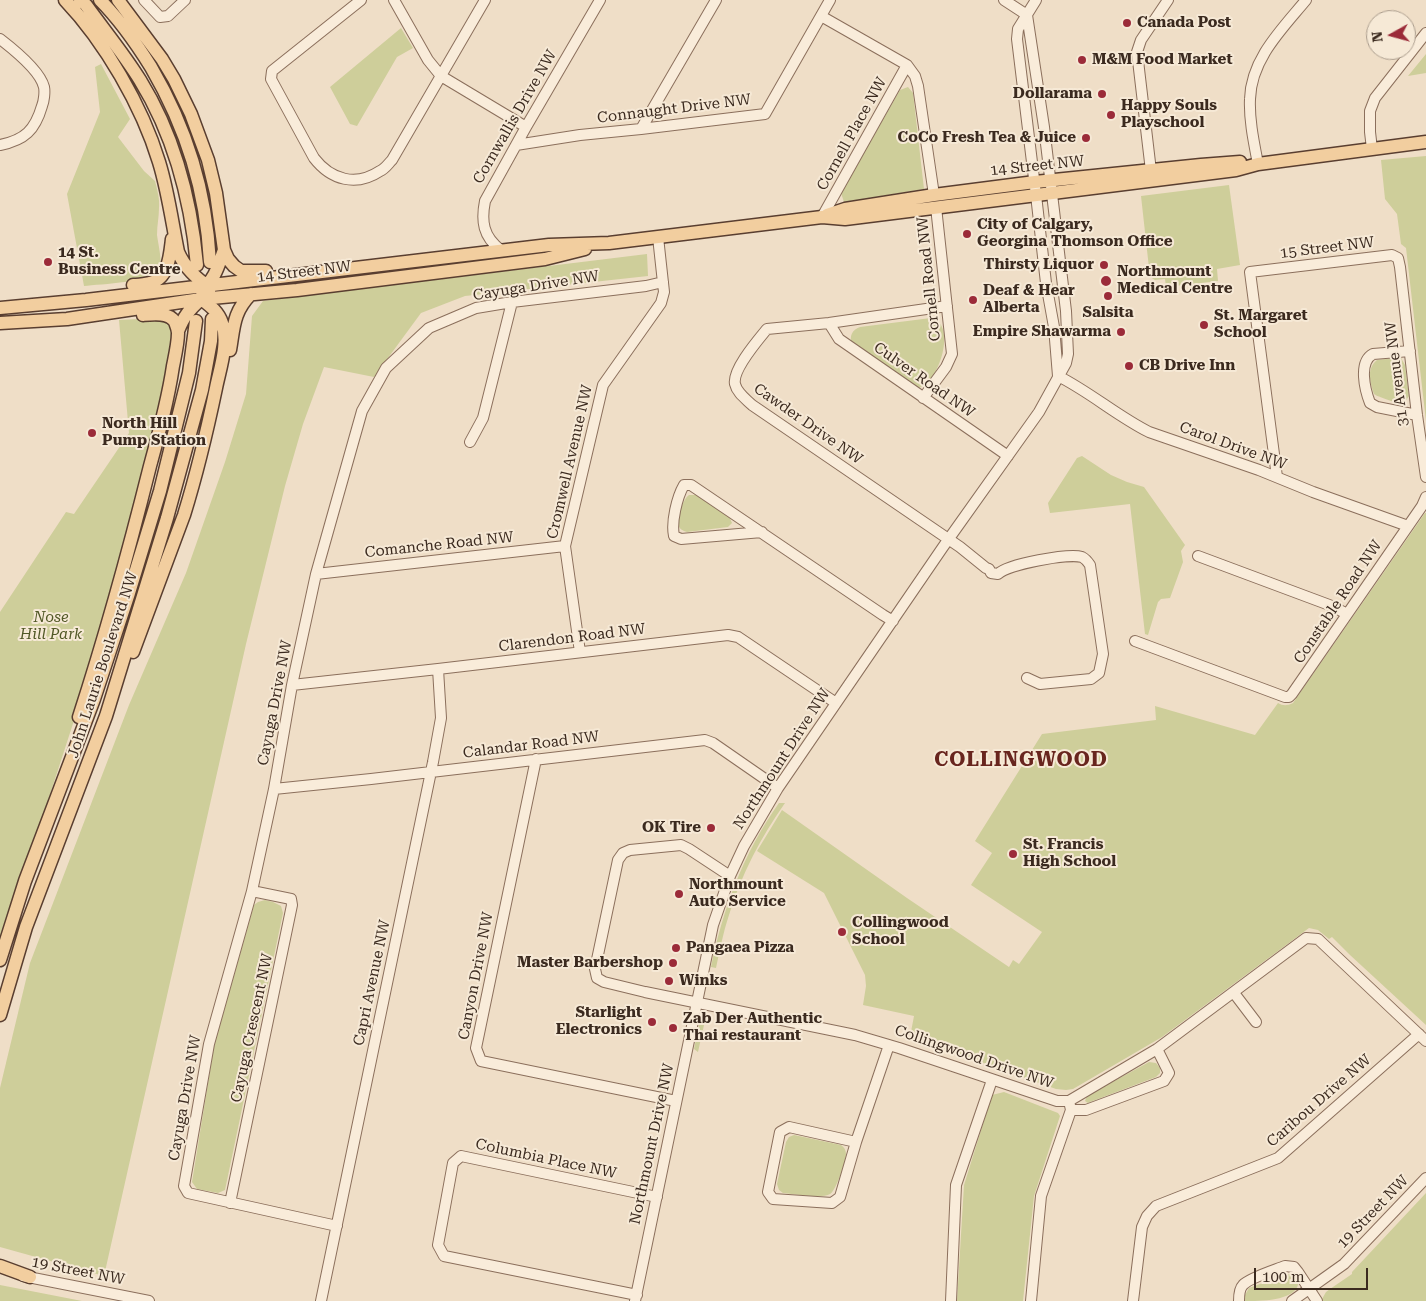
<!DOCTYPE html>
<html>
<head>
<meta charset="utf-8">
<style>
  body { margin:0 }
  #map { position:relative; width:1426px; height:1301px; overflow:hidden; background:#efdec7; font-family:"Roboto Serif",serif }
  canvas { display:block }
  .north { position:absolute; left:1366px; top:10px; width:50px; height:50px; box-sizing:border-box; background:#f6e9d6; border:1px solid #ab9d8d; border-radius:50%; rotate:263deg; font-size:14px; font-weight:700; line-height:20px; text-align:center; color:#3b2a1f }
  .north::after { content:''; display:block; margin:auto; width:18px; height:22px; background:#9b2b39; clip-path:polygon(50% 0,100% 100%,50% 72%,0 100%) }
  .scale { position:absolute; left:1254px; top:1268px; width:114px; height:22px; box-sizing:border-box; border:2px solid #3b2a1f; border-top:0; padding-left:6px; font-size:15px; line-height:18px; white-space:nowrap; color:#3b2a1f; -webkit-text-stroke:4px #f6e9d6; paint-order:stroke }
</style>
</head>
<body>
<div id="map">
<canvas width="1426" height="1301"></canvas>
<div class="north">N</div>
<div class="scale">100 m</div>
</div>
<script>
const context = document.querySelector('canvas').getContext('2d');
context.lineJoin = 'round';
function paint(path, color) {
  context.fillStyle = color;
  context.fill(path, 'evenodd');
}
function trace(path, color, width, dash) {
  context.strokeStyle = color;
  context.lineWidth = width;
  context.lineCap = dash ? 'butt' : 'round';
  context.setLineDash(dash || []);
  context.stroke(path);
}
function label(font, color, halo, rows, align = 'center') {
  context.font = font + ' "Roboto Serif",serif';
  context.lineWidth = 4;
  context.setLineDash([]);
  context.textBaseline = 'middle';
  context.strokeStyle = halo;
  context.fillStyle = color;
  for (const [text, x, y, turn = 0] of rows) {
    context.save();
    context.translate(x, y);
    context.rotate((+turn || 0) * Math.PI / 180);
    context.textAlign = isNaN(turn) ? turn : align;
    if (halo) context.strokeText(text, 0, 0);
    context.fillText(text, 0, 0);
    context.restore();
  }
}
paint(new Path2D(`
  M401 28 413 48 397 57 357 126 350 124 330 87Z
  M1426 54V73L1408 76Z
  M101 64 130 119 118 137 144 171 155 181C157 189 160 199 159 208 159 217 157 225 157 235 158 243 162 259 160 266 155 283 100 284 84 286L67 194 100 112 95 67Z
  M908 87 913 93 924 189 844 202 841 193 900 90Z
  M1426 156V421L1406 248 1401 244 1397 214 1385 199 1381 160Z
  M1229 185 1240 265 1217 269 1218 281 1166 287 1165 279 1155 280 1150 277 1141 196Z
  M647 254 648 276 465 296 421 313 374 377 324 367 303 424 285 486 246 644 104 1276 0 1247V1088L30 963 129 705 186 573 225 462 246 394 252 316 263 301Z
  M160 318C169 323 172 327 172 338L151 444 94 659 42 819 0 942V612L66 512 74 514 129 433 119 320Z
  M931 318C958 323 939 384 918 388L852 344C849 336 852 330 860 327Z
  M1395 358H1401L1405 365 1409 396C1407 399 1405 402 1403 403 1398 404 1378 397 1374 394 1370 382 1366 369 1377 360Z
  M1082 456 1111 475 1127 482 1144 487 1185 545 1181 551 1183 562 1170 598 1161 599 1158 602 1148 635 1145 634 1130 504 1050 513 1048 503 1077 458Z
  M689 495H697L729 516 732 523 728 527 687 532C683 531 679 529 678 524 677 517 683 499 689 495Z
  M1425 513H1426V1025L1350 955 1332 937 1329 939 1318 930 1309 928 1162 1037 1073 1089 1066 1090 1056 1089 910 1037 914 1016 863 1005 866 986 865 975 824 893 757 851 782 810 907 898 1009 967 1013 960 1019 964 1042 932 971 885 992 853 975 841 1042 734 1156 720 1155 706 1255 735 1278 703C1283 706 1287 706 1293 703Z
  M779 803H785C761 837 741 875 729 915 723 933 720 950 716 968L711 967C723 908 744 852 779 803Z
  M265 900 273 902 281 906 283 913 225 1190 218 1193 197 1189 192 1182 214 1046 254 905 258 902Z
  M706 1015V1016L698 1052 694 1049 700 1020Z
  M1149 1062 1156 1063 1160 1068V1073L1156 1077 1090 1102 1088 1103 1085 1101 1087 1096Z
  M1004 1092 1058 1113 1060 1116 1034 1196 1023 1301H957L964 1185 992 1095Z
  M794 1135 841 1145C844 1147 846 1150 846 1154 846 1161 836 1191 830 1194 822 1199 793 1194 783 1193L779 1190 777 1184 786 1142 789 1137Z
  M1426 1193V1301H1323L1322 1299 1326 1292 1330 1289 1352 1274V1272Z
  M1287 1274C1294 1274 1297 1279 1298 1285 1293 1301 1261 1301 1244 1301L1245 1295 1249 1288Z
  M0 1285 82 1301H0Z`), '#cece9a');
const minor = new Path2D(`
  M144 0 160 17 168 16 185 0
  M361 0 272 71 271 79 314 158C331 180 356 187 380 171 385 169 388 164 392 160L485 0
  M394 0 428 60 441 76 526 127
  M1036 0 1018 29 1017 39 1036 195 1046 283 1054 327 1058 376
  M821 16 907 65 915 76 918 86 934 195
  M0 39C13 49 40 71 44 87 45 92 44 101 42 106 35 130 25 140 0 145
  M641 129 716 0
  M516 145 580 135 641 129 765 114 830 0
  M1372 149 1370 132V111L1375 98 1426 33
  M1258 164C1254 143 1249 120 1250 99 1251 59 1282 29 1306 0
  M1151 171 1137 52 1141 40 1168 0
  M822 217 907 65
  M501 250C483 237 481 221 485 201L526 127 600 0
  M947 306 829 323 767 329C758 340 732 370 735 384 737 393 746 399 752 405L960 547 986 568 989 569 991 573 998 574C1008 564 1069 553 1082 557 1086 559 1088 562 1090 565L1103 654 1099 673 1091 679 1040 684 1027 678
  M829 323 839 339 1008 456
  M1410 351 1373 354C1358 362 1365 390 1370 403L1377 407 1417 415
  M1058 376C1090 392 1117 416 1149 432L1259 470 1313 492 1408 526
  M923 398 946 367 952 354 936 207
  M470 442 483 418 512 302
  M1277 477 1250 272 1392 255 1398 258 1400 267 1417 415 1426 477
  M762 532 681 539 674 536C671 522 677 497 684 485H691L883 615 893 621
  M1198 556 1332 606 1347 614
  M316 574 565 546
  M1135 641 1285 697H1289L1292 694 1422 506 1426 497
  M580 652 565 546 603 385 661 303 664 292 658 237
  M292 685 438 669 728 635 738 637 836 703
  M536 759 476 1048 481 1061 676 1101
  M274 789 371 779 705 740 713 743 778 788
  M730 876 689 849 681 845 630 850 623 853 618 860 595 969 597 978 604 982 645 992 855 1035 899 1048 1057 1101H1069L1157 1049 1306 938 1318 939 1426 1041
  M1234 993 1256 1022
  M1071 1110H1086L1164 1081 1169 1073 1157 1049
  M789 1127 856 1142 840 1197 832 1203 773 1199 768 1192 780 1132Z
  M856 1142 889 1045
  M230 1203 292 905 291 899 252 891
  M337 1226 188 1193 184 1186 209 1044 252 891 274 789 292 685 316 574 362 411 386 368 429 328 476 308 512 302 646 286 663 282
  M23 1276 149 1301
  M637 1295 444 1256 438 1245 453 1163 461 1156 657 1197
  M321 1301 433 762 441 718 438 669
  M635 1301 713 925 730 876 744 846 778 788 943 547 1039 412 1066 363 1068 354 1066 311 1044 127 1027 15 1004 0
  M951 1301 956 1185 992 1080
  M1031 1301 1041 1196 1071 1110 1069 1101
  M1133 1301 1142 1227 1147 1216 1156 1206 1278 1158 1419 1034
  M1239 1301C1239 1296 1239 1289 1243 1285 1249 1278 1275 1270 1285 1266L1294 1267 1298 1272 1317 1301
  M1292 1301 1344 1264 1426 1178`);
const major = new Path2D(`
  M65 0C105 42 142 106 159 162 168 191 172 222 178 252 185 268 196 278 210 288
  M80 0 86 5C104 30 124 54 140 80 174 135 191 201 197 265
  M100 0C120 20 136 43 151 67 187 129 206 191 210 262
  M118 0 162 59 174 79 191 114 208 160 216 193 224 250 228 259 234 266 241 271H266
  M827 215 845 209 934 195 1035 182 1201 165 1240 162
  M133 285C139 285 144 284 150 283 169 278 170 255 172 239
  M202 288C215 281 219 263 224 250
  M0 308 86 300 549 245 609 243 822 217 845 219 1236 170 1258 164 1426 142
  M0 323 67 319 201 299 297 290 545 259 585 249
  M178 331C184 316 189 310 201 299
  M230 350C234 327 233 312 251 294
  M133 652 184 515C197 473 207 431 216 388 220 368 229 343 222 323 218 311 209 305 200 298
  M79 717C106 634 129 550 150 466 159 433 168 400 173 366 175 356 178 343 178 333 178 329 176 325 175 322 169 312 153 314 143 315
  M0 960 25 881 94 699 129 593 160 491 189 373 196 321
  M0 1015 26 927 106 716 167 518 202 390 211 341 212 319
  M0 1266 30 1277`);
trace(minor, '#8b6f5c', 12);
trace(major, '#593e30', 15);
trace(minor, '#f9ecda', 10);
trace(major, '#f2ce9f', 12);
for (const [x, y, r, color] of [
  [1127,23,5,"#9b2b39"],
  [1082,60,5,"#9b2b39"],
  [1102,94,5,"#9b2b39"],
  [1111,115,5,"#9b2b39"],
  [1086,138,5,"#9b2b39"],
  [967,234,5,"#9b2b39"],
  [48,262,5,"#9b2b39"],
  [1104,265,5,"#9b2b39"],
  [1106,281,6,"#9b2b39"],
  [1108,296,5,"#9b2b39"],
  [973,300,5,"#9b2b39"],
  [1204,325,5,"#9b2b39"],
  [1121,332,5,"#9b2b39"],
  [1129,366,5,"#9b2b39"],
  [92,433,5,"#9b2b39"],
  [711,828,5,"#9b2b39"],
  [1013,854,5,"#9b2b39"],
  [679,894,5,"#9b2b39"],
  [842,932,5,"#9b2b39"],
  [676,948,5,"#9b2b39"],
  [673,963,5,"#9b2b39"],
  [669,981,5,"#9b2b39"],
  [652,1022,5,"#9b2b39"],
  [673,1028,5,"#9b2b39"]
]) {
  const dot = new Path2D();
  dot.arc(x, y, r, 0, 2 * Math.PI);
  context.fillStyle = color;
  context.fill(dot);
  trace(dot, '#f6e9d6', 2);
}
label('bold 15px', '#3b2a1f', '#f6e9d6', [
  ["Canada Post",1137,23],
  ["M&M Food Market",1092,60],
  ["Dollarama",1092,94,"right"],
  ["Happy Souls",1121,106],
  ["Playschool",1121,123],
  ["CoCo Fresh Tea & Juice",1076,138,"right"],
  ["City of Calgary,",977,225],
  ["Georgina Thomson Office",977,242],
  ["14 St.",58,253],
  ["Business Centre",58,270],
  ["Thirsty Liquor",1094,265,"right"],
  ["Northmount",1117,272],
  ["Medical Centre",1117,289],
  ["Deaf & Hear",983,291],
  ["Alberta",983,308],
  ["Salsita",1108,313,"center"],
  ["St. Margaret",1214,316],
  ["School",1214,333],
  ["Empire Shawarma",1111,332,"right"],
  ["CB Drive Inn",1139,366],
  ["North Hill",102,424],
  ["Pump Station",102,441],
  ["OK Tire",701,828,"right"],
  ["St. Francis",1023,845],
  ["High School",1023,862],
  ["Northmount",689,885],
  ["Auto Service",689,902],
  ["Collingwood",852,923],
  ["School",852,940],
  ["Pangaea Pizza",686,948],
  ["Master Barbershop",663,963,"right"],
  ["Winks",679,981],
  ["Starlight",642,1013,"right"],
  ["Electronics",642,1030,"right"],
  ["Zab Der Authentic",683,1019],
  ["Thai restaurant",683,1036]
], 'left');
label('15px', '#3b2a1f', '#f6e9d6', [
  ["Connaught Drive NW",674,109,-7],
  ["Cornwallis Drive NW",515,117,-60],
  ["Cornell Place NW",852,134,-61],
  ["14 Street NW",1037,166,-6],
  ["15 Street NW",1327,248,-7],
  ["14 Street NW",304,272,-7],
  ["Cornell Road NW",929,279,-96],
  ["Cayuga Drive NW",536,286,-9],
  ["31 Avenue NW",1397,374,-97],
  ["Culver Road NW",924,380,35],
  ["Cawder Drive NW",808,424,35],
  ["Carol Drive NW",1233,446,20],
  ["Cromwell Avenue NW",570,462,-77],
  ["Comanche Road NW",439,545,-6],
  ["Constable Road NW",1338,602,-56],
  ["Clarendon Road NW",572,638,-7],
  ["John Laurie Boulevard NW",103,665,-72],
  ["Cayuga Drive NW",275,703,-79],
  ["Calandar Road NW",531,745,-7],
  ["Northmount Drive NW",782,759,-57],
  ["Canyon Drive NW",476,976,-79],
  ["Capri Avenue NW",372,983,-78],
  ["Cayuga Crescent NW",252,1028,-78],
  ["Collingwood Drive NW",974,1057,19],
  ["Cayuga Drive NW",185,1098,-80],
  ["Caribou Drive NW",1319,1101,-41],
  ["Northmount Drive NW",652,1144,-78],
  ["Columbia Place NW",546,1159,12],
  ["19 Street NW",1373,1212,-46],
  ["19 Street NW",78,1271,11]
]);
label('italic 15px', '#515826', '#f6e9d6', [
  ["Nose",51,618],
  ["Hill Park",51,635]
]);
context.letterSpacing = '1px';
label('bold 20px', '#68251e', '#f6e9d6', [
  ["COLLINGWOOD",1021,760]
]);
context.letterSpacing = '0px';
</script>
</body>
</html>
